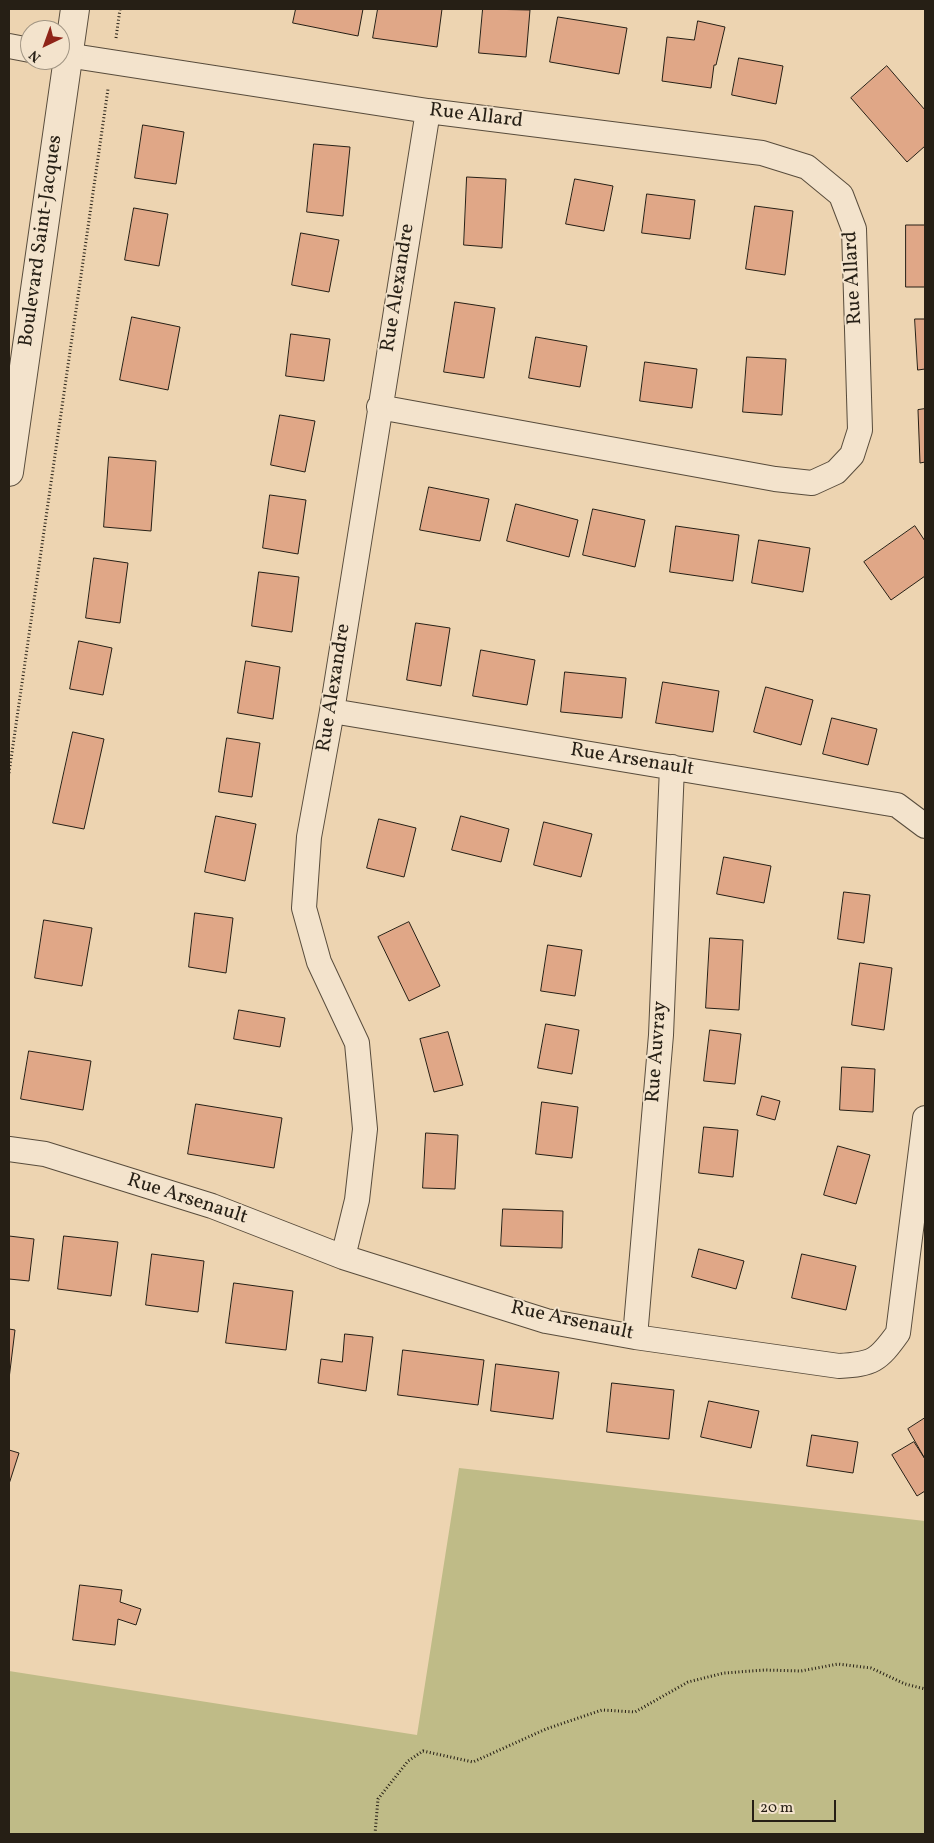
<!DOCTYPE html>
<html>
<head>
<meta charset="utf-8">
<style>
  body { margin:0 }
  #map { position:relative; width:934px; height:1843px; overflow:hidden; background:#edd4b1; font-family:Vollkorn,serif }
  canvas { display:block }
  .frame { position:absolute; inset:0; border:10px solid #261f15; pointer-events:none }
  .north { position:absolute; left:20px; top:20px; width:50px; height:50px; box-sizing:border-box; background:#f3e3cc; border:1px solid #a19583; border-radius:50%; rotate:222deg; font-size:14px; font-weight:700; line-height:20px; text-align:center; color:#261f15 }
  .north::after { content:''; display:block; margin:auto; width:18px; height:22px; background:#8f2418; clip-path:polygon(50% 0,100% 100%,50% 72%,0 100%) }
  .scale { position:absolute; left:752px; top:1800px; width:84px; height:22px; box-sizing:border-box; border:2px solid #261f15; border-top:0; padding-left:6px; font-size:15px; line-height:18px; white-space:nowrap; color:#261f15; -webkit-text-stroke:4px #f3e3cc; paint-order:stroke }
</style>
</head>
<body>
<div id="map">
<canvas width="934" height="1843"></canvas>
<div class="frame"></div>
<div class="north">N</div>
<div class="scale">20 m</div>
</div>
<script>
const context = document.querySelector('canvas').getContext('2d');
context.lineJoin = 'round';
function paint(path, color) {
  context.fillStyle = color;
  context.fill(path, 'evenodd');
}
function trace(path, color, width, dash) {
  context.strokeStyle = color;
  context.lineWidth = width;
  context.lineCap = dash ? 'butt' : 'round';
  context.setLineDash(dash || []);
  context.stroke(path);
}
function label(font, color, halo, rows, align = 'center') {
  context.font = font + ' Vollkorn,serif';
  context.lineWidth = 4;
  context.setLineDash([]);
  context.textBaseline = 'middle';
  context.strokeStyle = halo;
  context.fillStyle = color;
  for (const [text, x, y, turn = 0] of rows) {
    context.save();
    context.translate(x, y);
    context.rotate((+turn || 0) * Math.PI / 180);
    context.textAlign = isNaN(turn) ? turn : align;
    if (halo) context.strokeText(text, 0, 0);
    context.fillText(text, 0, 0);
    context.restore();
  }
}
paint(new Path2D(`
  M459 1468 925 1521V1834H9V1671L417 1735Z`), '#bfbb87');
const building = new Path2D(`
  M296 9H363L358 36 293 23Z
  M378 9H442L437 47 373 38Z
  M483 9 530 10 526 57 479 53Z
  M558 17 627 28 619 74 550 62Z
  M698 21 725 27 716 65H714L711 88 662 81 667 37 694 40Z
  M739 58 783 66 776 104 732 95Z
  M887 66 925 110V146L907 162 851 98Z
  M143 125 184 132 176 184 135 178Z
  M314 144 350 147 343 216 307 212Z
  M467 177 506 179 502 248 464 245Z
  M575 179 613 186 604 231 566 224Z
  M647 194 695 200 690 239 642 233Z
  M755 206 793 211 785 275 746 269Z
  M134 208 168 214 159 266 125 260Z
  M906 225H925V287H906Z
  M301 233 339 240 329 292 292 285Z
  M455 302 495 308 484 378 444 372Z
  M132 317 180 327 168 390 120 380Z
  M915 319H925V369L918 370Z
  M291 334 330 339 324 381 286 376Z
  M536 337 587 346 580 387 529 378Z
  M747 357 786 359 782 415 743 412Z
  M645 362 697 369 692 408 640 401Z
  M925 409V462L920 463 918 410Z
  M280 415 315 421 305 472 271 465Z
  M109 457 156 461 151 531 104 527Z
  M429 487 489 499 480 541 420 530Z
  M270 495 306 500 298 554 263 548Z
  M516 504 578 520 569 557 507 541Z
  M593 509 645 520 635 567 583 555Z
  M676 526 739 535 733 581 670 572Z
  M915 526 925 541V576L891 600 864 562Z
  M759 540 810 548 803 592 752 583Z
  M94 558 128 563 120 623 86 618Z
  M259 572 299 577 292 632 252 626Z
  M416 623 450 628 441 686 407 680Z
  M79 641 112 648 103 695 70 689Z
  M481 650 535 660 527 705 473 696Z
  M246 661 280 667 273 719 238 713Z
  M565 672 626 678 622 718 561 712Z
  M663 682 719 691 713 732 656 723Z
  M766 687 813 700 801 745 754 732Z
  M832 718 877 729 868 765 823 754Z
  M73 732 104 739 84 829 53 823Z
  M227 738 260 743 252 797 219 792Z
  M216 816 256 824 245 881 205 872Z
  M461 816 509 829 501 862 452 850Z
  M379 819 416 828 404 877 367 868Z
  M544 822 592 834 581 877 534 865Z
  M724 857 771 866 764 903 717 894Z
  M844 892 870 895 864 943 838 939Z
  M195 913 233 918 226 973 189 967Z
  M44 920 92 928 82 986 35 978Z
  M409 922 440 986 409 1001 378 937Z
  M710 938 743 940 739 1010 706 1008Z
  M548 945 582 950 575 996 541 991Z
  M860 963 892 968 884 1030 852 1025Z
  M239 1010 285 1018 280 1047 234 1039Z
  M546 1024 579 1030 572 1074 538 1068Z
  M710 1030 741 1034 735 1084 704 1081Z
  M448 1032 463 1085 434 1092 420 1039Z
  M29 1051 91 1061 83 1110 21 1099Z
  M842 1067 875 1069 873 1112 840 1110Z
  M762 1096 780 1101 775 1120 757 1115Z
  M542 1102 578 1107 572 1158 536 1154Z
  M196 1104 282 1118 274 1168 188 1154Z
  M704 1127 738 1130 733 1177 699 1173Z
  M426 1133 458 1135 455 1189 423 1188Z
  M838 1146 870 1155 856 1204 824 1195Z
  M503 1209 563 1211 562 1248 501 1246Z
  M9 1236 34 1239 29 1281 9 1279Z
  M64 1236 118 1242 111 1296 58 1289Z
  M699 1249 744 1261 736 1289 692 1277Z
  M152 1254 204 1261 198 1312 146 1305Z
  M802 1254 856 1266 846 1310 792 1298Z
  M234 1283 293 1291 286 1350 226 1343Z
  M9 1329 15 1330 9 1379Z
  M345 1334 373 1337 366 1391 318 1383 321 1359 342 1362Z
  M403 1350 484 1360 478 1405 398 1395Z
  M496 1364 559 1372 553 1419 491 1411Z
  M612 1383 674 1390 669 1439 607 1432Z
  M709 1401 759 1411 751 1448 701 1437Z
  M925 1418V1459L908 1429Z
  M812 1435 858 1442 853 1473 807 1466Z
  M914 1442 925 1459V1491L917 1496 892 1455Z
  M9 1450 19 1453 9 1484Z
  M80 1585 122 1590 120 1602 141 1609 136 1625 118 1619 115 1645 73 1640Z`);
paint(building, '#e0a787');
trace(building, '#261f15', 1);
const minor = new Path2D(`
  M9 46 30 50
  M60 54 428 111 762 153 807 167 841 195 854 229 860 430 852 455 836 472 812 483 775 479 379 407
  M332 711 897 805 925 826
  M9 1149 45 1154 212 1206 343 1257 546 1321 635 1337 839 1366C873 1364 878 1361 898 1333L925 1118
  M343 1257 357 1200 365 1129 357 1043 319 962 304 908 309 837 332 711 428 111
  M635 1337 661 1035 672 767`);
const tertiary = new Path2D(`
  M9 472 75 9`);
trace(minor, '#584c3c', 26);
trace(tertiary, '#584c3c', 30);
trace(new Path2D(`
  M116 38 120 9
  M9 773 108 89
  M375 1834 378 1799 408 1761 423 1751 473 1762 546 1729 602 1710 635 1712 688 1682 724 1673 765 1670 801 1671 838 1664 871 1668 905 1684 925 1689`), '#261f15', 3, [1, 2.5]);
trace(minor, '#f3e3cc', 24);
trace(tertiary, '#f3e3cc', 28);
label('20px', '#261f15', '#f3e3cc', [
  ["Rue Allard",476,117,7],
  ["Boulevard Saint-Jacques",42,241,-82],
  ["Rue Allard",854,278,-93],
  ["Rue Alexandre",399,288,-81],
  ["Rue Alexandre",335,688,-81],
  ["Rue Arsenault",632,761,9],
  ["Rue Auvray",658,1052,-86],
  ["Rue Arsenault",187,1200,18],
  ["Rue Arsenault",572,1322,12]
]);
</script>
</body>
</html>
